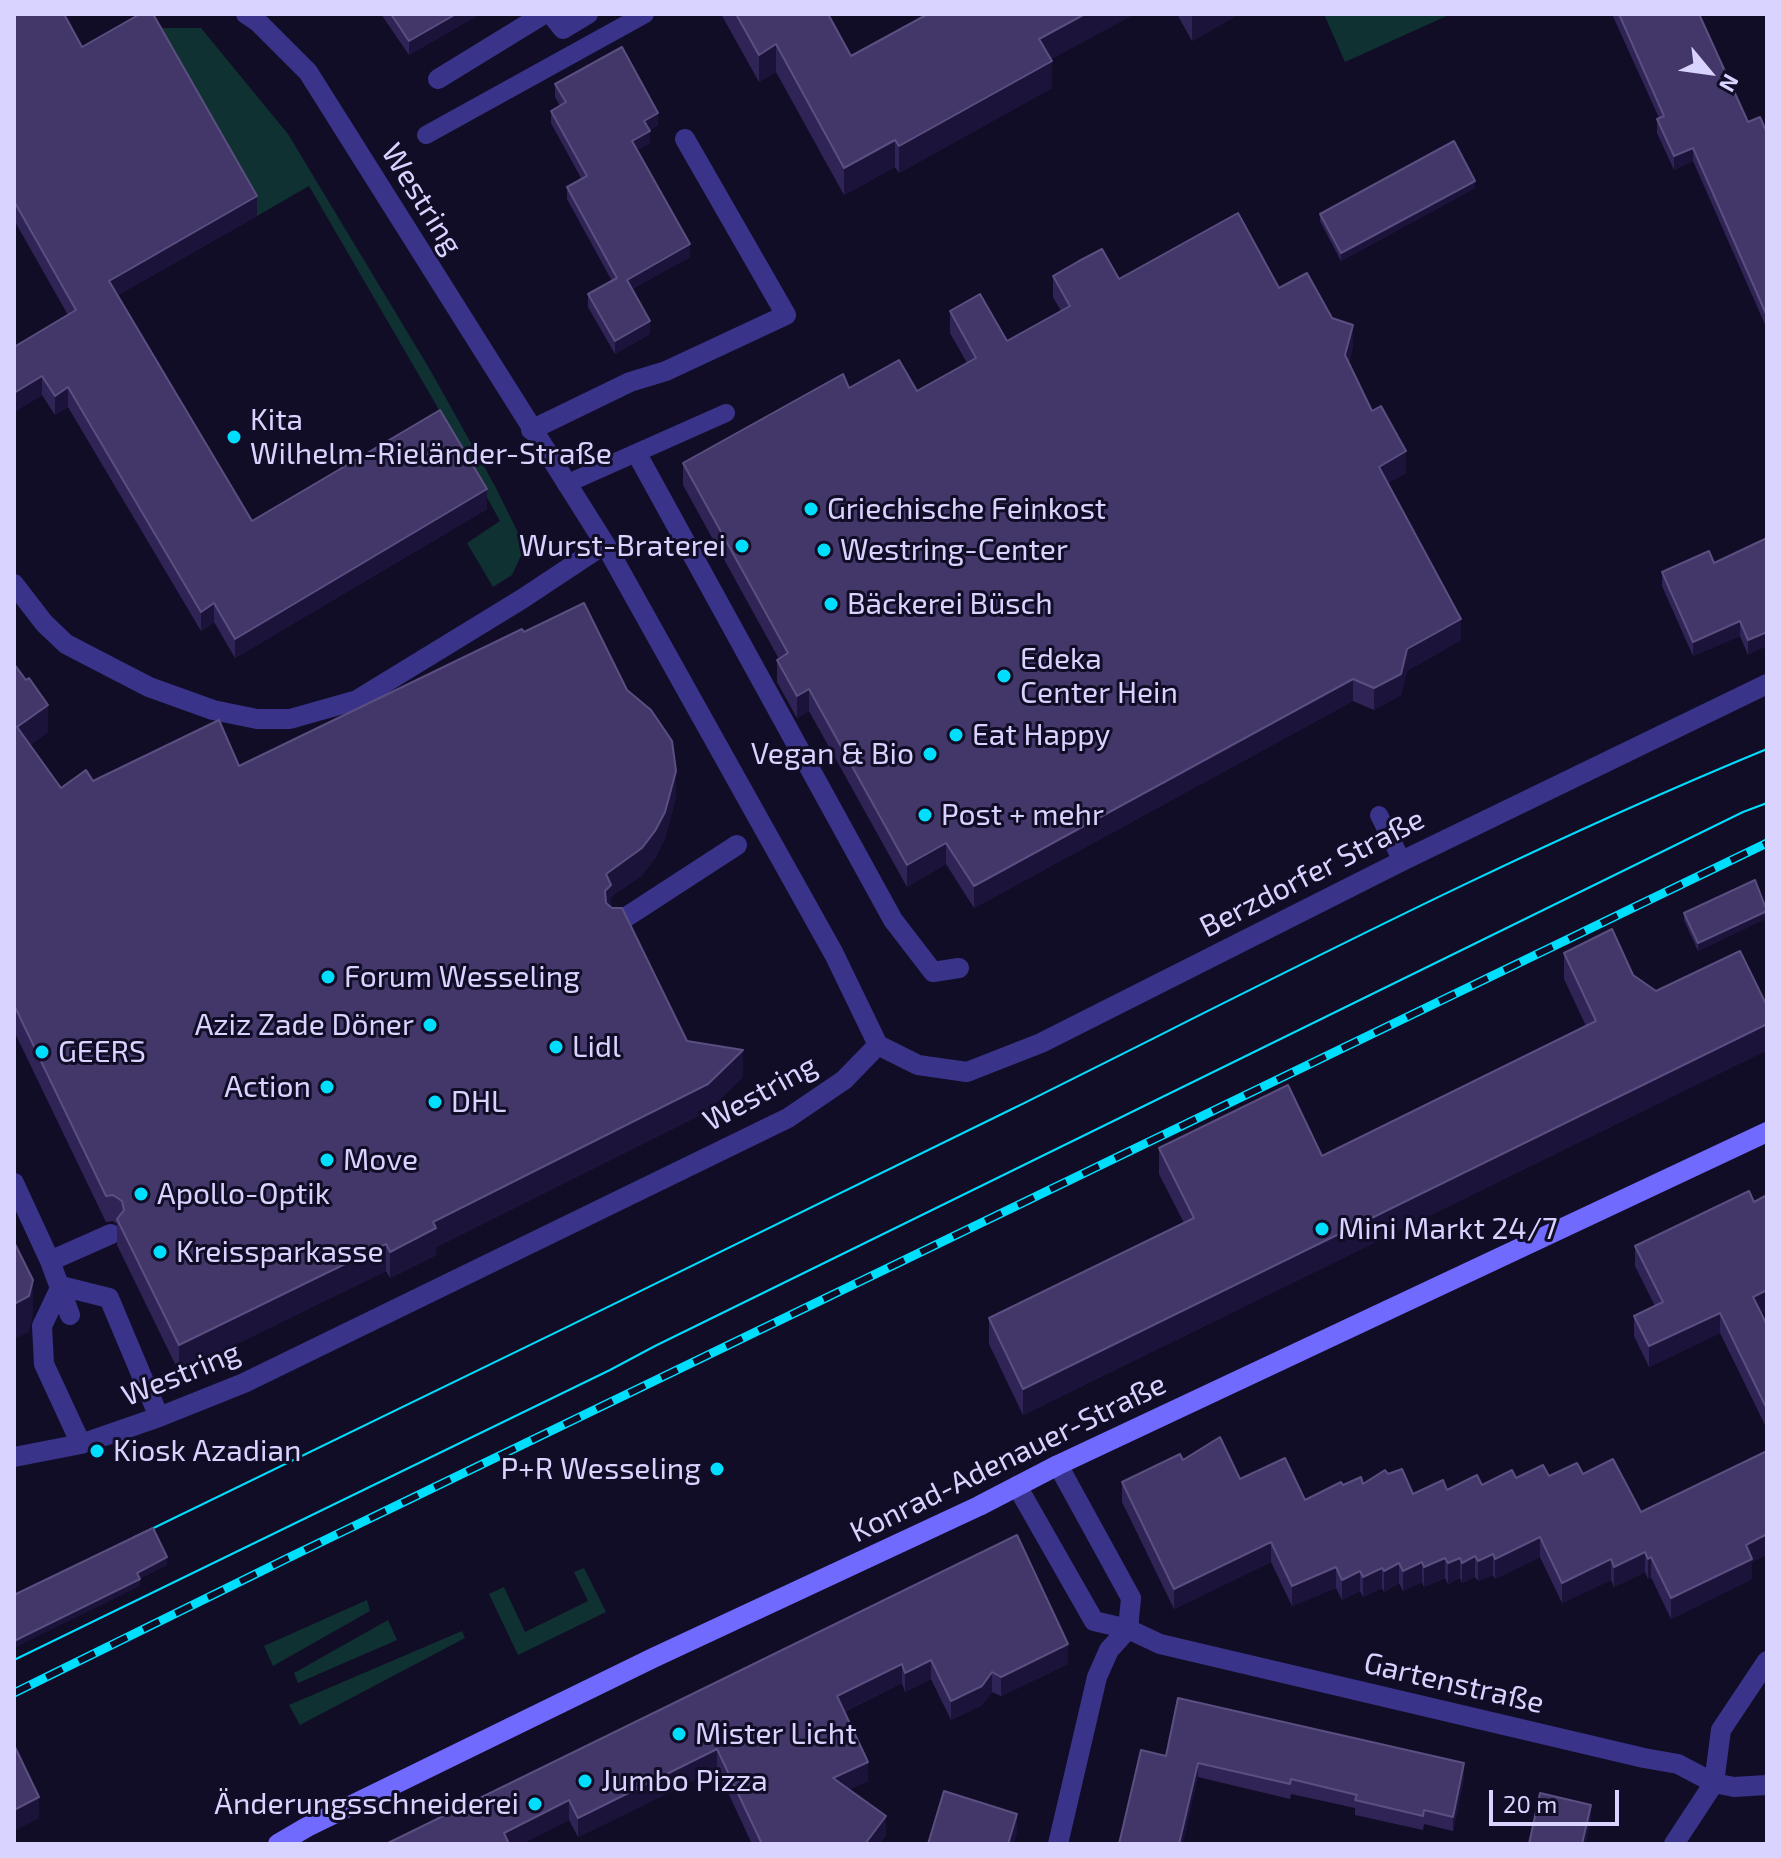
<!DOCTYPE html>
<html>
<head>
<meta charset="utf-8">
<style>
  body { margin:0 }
  #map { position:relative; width:1781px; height:1858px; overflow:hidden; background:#120d27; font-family:"Exo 2",sans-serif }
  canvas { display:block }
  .frame { position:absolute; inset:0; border:16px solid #d9d3ff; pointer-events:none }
  .north { position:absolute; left:1669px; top:32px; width:80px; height:80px; -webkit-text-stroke:6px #120d27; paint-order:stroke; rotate:119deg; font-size:22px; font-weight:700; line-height:32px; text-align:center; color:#d9d3ff }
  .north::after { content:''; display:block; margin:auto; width:28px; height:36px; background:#d9d3ff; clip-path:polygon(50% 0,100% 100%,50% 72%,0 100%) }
  .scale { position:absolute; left:1489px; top:1790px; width:130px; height:36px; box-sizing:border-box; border:4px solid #d9d3ff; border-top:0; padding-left:10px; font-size:24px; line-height:28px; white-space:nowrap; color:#d9d3ff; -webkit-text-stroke:6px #120d27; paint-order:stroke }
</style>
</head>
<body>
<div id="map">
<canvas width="1781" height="1858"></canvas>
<div class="frame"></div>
<div class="north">N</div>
<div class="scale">20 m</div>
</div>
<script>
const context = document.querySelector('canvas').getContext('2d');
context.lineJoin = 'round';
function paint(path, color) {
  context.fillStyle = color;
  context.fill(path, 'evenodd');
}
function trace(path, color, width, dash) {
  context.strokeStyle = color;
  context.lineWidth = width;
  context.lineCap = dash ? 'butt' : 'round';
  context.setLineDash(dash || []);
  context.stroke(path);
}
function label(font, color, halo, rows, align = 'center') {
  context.font = font + ' "Exo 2",sans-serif';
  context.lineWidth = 6;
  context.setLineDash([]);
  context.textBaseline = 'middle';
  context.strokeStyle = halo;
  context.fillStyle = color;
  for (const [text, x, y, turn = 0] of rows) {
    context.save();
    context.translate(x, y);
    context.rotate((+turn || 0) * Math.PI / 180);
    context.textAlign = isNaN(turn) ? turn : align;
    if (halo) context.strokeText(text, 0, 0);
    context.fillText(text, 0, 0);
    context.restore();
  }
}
paint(new Path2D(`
  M1324 14H1451L1345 62Z
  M150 28H201L288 134 429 368 495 486 525 547 512 575 493 587 467 543 500 521 434 401 309 186 257 216Z
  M584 1568 606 1612 518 1655 489 1594 504 1587 525 1632 588 1601 574 1572Z
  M367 1600 370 1611 273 1666 264 1646Z
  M388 1620 397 1640 298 1683 294 1673Z
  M462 1631 465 1638 300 1725 289 1705Z`), '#0f3131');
trace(new Path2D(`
  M426 135 645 14
  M566 484 726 413
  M1379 815 1402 861`), '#39348a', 18);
trace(new Path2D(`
  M246 14 258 22 308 72 605 544 834 954 878 1045
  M551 14 563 29 588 14
  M438 79 544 14
  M531 430 630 382 666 371 786 315 685 139
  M637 454 893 920 933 972 959 968
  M14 584 44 623 66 644 149 687 213 710 257 719H290L357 700 522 599 605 544
  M617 923 737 845
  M878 1045 918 1065 967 1072 1041 1043 1402 861 1767 684
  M14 1183 50 1261 70 1315
  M50 1261 111 1234
  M61 1286 109 1298 159 1417
  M61 1286 42 1326 44 1364 81 1444
  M14 1457 81 1444 159 1417 244 1383 788 1118 844 1080 878 1045
  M1058 1465 1131 1598 1128 1629
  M1017 1486 1094 1621 1128 1629 1160 1644 1644 1758 1678 1764 1714 1783 1734 1787 1767 1785
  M1058 1844 1097 1677 1109 1650 1128 1629
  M1674 1844 1714 1783 1721 1730 1767 1661`), '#39348a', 20);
trace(new Path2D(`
  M278 1844 307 1827 653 1658 979 1506 1058 1465 1767 1132`), '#716aff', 20);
trace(new Path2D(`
  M133 1538C425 1395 719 1255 1010 1110 1260 986 1509 855 1767 749
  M14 1660 610 1370 655 1346 1743 812 1767 803`), '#00defe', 2);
const rail = new Path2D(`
  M14 1693 288 1558 1767 843`);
trace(rail, '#00defe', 9);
trace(rail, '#120d27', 6, [18]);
paint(new Path2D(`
  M14 14 82 47 257 216 118 295 252 521 487 509 235 658 214 622 201 631 68 407 55 415 42 395 14 412 68 315 14 220Z
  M381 14H480L409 55Z
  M721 14H828L851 56 1051 60 1052 88 899 173 895 167 844 195 776 72 759 82Z
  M1177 14H1239L1192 41Z
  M1612 14H1699L1748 122 1767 133V329L1693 161 1674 170 1657 133V119L1659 118Z
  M555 84 658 125 650 130V143L637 150 690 257 632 289 650 334 615 354 588 307V294L612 281 567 199V187L581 178 551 123V111L560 106 555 97Z
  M1475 188 1341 261 1320 221V214Z
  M1053 276 1279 288 1332 318 1353 346 1349 362 1372 411 1406 473 1388 483 1461 640 1407 671 1401 695 1374 710 1353 701 974 908 946 864 907 887 809 711 797 718 777 682V660L779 659 683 485V463L849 388 917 391 967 363 950 333V311L1007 341 1061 311 1053 297Z
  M1767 538 1748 655 1740 636 1693 656 1662 586V572L1714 563Z
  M524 632 676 797 665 838 655 858 642 875 611 897V908L687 1041 743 1077 708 1111 436 1247V1255L390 1278 386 1271 179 1372 117 1245V1224L113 1221 106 1222 14 1031V664L48 732 30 745 61 788 93 781 239 766Z
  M1684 913 1767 918 1698 951 1684 920Z
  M1564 953 1633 975 1656 991 1767 1006V1050L1023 1415 989 1344V1318L1184 1223 1159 1174V1148L1322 1156 1586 1026 1564 979Z
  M1767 1195V1311L1761 1313 1767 1325V1429L1720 1333 1649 1367 1634 1336V1316L1655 1306 1635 1266V1246L1754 1202Z
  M1767 1451V1554L1752 1562V1579L1671 1619 1651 1577 1648 1579 1645 1572 1614 1587 1611 1580 1562 1603 1540 1557 1495 1579 1493 1575 1478 1581 1475 1577 1462 1583 1460 1578 1448 1584 1445 1578 1424 1587 1422 1582 1403 1591 1399 1583 1384 1592 1382 1588 1363 1597 1360 1591 1342 1600 1336 1588 1292 1606 1271 1562 1174 1609 1122 1502V1482L1183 1460 1305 1500 1343 1485 1363 1484 1388 1474 1413 1494 1482 1485 1516 1478 1583 1474 1641 1512Z
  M1017 1535 1068 1664 1001 1696 992 1692 982 1705 951 1720 931 1679 905 1692 902 1683 844 1712 868 1781 849 1789 886 1835 879 1844H752L717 1769 578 1837 569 1820 521 1844H386Z
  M1166 1756 1464 1778 1453 1831 1424 1824 1423 1830 1355 1815V1808L1291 1794 1290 1799 1198 1777Z`), '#302456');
paint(new Path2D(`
  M456 14H480L409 55V41Z
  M1085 14H1135L1039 66V39Z
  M1192 14H1239L1192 41Z
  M776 44V72L759 82V55Z
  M1052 61V88L899 173V146Z
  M658 113V125L644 133V121Z
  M650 131V143L632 153V141Z
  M895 140V167L844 195V168Z
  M1693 148V161L1674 170V156Z
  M1475 181V188L1341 261V253Z
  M257 196V216L109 300V281Z
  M690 244V257L627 292V280Z
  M650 321V334L615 354V341Z
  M1353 325V346L1345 376V355Z
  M42 376V395L14 412V393Z
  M68 387V407L55 415V396Z
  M1406 451V473L1379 488V467Z
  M487 489V509L235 658V639Z
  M214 603V622L201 631V612Z
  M1461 619V640L1407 671 1401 695 1374 710V688L1407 649Z
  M1740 621V636L1693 656V642Z
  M1767 632V646L1748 655V640Z
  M1353 679V701L974 908V886Z
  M809 689V711L797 718V696Z
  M48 705V732L17 754V727Z
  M676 771V797L665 838 655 858 642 875 611 897V911L605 918 606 874Z
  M946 843V864L907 887V865Z
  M1767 911V918L1698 951V943Z
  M1767 1024V1050L1023 1415V1389Z
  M743 1050V1077L708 1111 436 1247V1255L390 1278V1252L433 1222Z
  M386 1244V1271L179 1372V1345Z
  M33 1280V1315L29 1332 14 1339V1304Z
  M1767 1290V1311L1753 1317V1297Z
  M1720 1313V1333L1649 1367V1346Z
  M1767 1534V1554L1752 1562V1579L1671 1619V1598L1746 1545Z
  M1540 1537V1557L1495 1579V1559Z
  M1271 1542V1562L1174 1609V1589Z
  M1645 1552V1572L1614 1587V1567Z
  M1493 1554V1575L1478 1581V1561Z
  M1475 1556V1577L1462 1583V1563Z
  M167 1557V1565L140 1579V1586L14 1648V1641Z
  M1651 1557V1577L1648 1579V1559Z
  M1445 1558V1578L1424 1587V1567Z
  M1460 1558V1578L1448 1584V1563Z
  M1611 1559V1580L1562 1603V1583Z
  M1422 1562V1582L1403 1591V1571Z
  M1399 1563V1583L1384 1592V1571Z
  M1336 1567V1588L1292 1606V1586Z
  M1382 1568V1588L1363 1597V1577Z
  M1360 1571V1591L1342 1600V1580Z
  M1068 1644V1664L1001 1696V1677Z
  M931 1660V1679L905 1692V1673Z
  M902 1664V1683L837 1715V1696Z
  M992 1672V1692L982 1705 951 1720V1701Z
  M717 1749V1769L578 1837V1818Z
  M868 1762V1781L833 1797V1778Z
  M1198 1763V1777L1183 1844H1179Z
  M1464 1763V1778L1453 1831V1817Z
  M39 1797V1818L14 1831V1810Z
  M569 1800V1820L521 1844H504V1833Z
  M1591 1805V1820L1586 1844H1582Z
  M1017 1814V1833L1014 1844H1008Z
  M886 1816V1835L879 1844H865Z`), '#1c133b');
const building = new Path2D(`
  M14 14H64L82 47 140 14H153L257 196 109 281 252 521 440 410 487 489 235 639 214 603 201 612 68 387 55 396 42 376 14 393V347L76 310 14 201Z
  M391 14H456L409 41Z
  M736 14H828L851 56 928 14H1085L1039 39 1052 61 899 146 895 140 844 168 776 44 759 55Z
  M1619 14H1699L1748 122 1760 117 1767 133V316L1693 148 1674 156 1657 119 1664 116Z
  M622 47 658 113 644 121 650 131 632 141 690 244 627 280 650 321 615 341 588 294 617 278 567 187 587 176 551 111 566 102 555 84Z
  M1454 141 1475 181 1341 253 1320 214Z
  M1238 213 1279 288 1307 273 1332 318 1353 325 1345 355 1372 411 1381 406 1406 451 1379 467 1461 619 1407 649 1401 674 1374 688 1353 679 974 886 946 843 907 865 809 689 797 696 777 660 788 653 683 463 843 374 849 388 899 360 917 391 976 358 950 311 980 294 1007 341 1070 306 1053 276 1079 261 1102 249 1119 279Z
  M1767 538V632L1748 640 1740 621 1693 642 1662 572 1709 551 1714 563Z
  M584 603 627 690 651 710 672 741 676 771 665 812 655 831 642 848 606 874 611 885 605 891 606 903 612 908H622L687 1041 743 1050 708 1084 433 1222 436 1228 390 1252 386 1244 179 1345 117 1219 124 1210 122 1201 113 1195 106 1196 14 1005V664L26 680 29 678 48 705 17 727 61 788 86 770 93 781 219 720 239 766 522 629 524 632Z
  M1755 880 1767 911 1698 943 1684 913Z
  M1612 929 1633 975 1656 991 1740 951 1767 1006V1024L1023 1389 989 1318 1194 1218 1159 1148 1288 1085 1322 1156 1596 1021 1564 953Z
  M1749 1191 1754 1202 1767 1195V1290L1753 1297 1767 1325V1409L1720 1313 1649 1346 1634 1316 1663 1302 1635 1246Z
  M14 1242 33 1280 29 1296 14 1304Z
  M1220 1437 1240 1479 1285 1458 1305 1500 1341 1482 1343 1485 1361 1477 1363 1484 1385 1470 1388 1474 1402 1469 1413 1494 1443 1480 1447 1490 1477 1475 1482 1485 1512 1470 1516 1478 1543 1465 1549 1476 1577 1463 1583 1474 1613 1459 1641 1512 1767 1451V1534L1746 1545 1752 1559 1671 1598 1651 1557 1648 1559 1645 1552 1614 1567 1611 1559 1562 1583 1540 1537 1495 1559 1493 1554 1478 1561 1475 1556 1462 1563 1460 1558 1448 1563 1445 1558 1424 1567 1422 1562 1403 1571 1399 1563 1384 1571 1382 1568 1363 1577 1360 1571 1342 1580 1336 1567 1292 1586 1271 1542 1174 1589 1122 1482 1180 1454 1183 1460Z
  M153 1528 167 1557 137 1573 140 1579 14 1641V1595Z
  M1017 1535 1068 1644 1001 1677 992 1672 982 1686 951 1701 931 1660 905 1673 902 1664 837 1696 868 1762 833 1778 886 1816 865 1844H762L717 1749 578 1818 569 1800 504 1833 509 1844H386Z
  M1178 1698 1464 1763 1453 1817 1424 1810 1423 1816 1355 1800 1357 1795 1291 1779 1290 1784 1198 1763 1179 1844H1119L1141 1750 1166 1756Z
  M14 1745 39 1797 14 1810Z
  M944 1791 1017 1814 1008 1844H928Z
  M1540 1793 1591 1805 1582 1844H1529Z`);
paint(building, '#423768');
trace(building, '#5a4f80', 2);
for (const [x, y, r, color] of [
  [234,437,8,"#00defe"],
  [811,509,8,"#00defe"],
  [742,546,8,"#00defe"],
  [824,550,8,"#00defe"],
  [831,604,8,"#00defe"],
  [1004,676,8,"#00defe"],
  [956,735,8,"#00defe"],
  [930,754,8,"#00defe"],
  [925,815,8,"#00defe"],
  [328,977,8,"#00defe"],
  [430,1025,8,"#00defe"],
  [556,1047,8,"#00defe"],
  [42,1052,8,"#00defe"],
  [327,1087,8,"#00defe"],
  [435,1102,8,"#00defe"],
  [327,1160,8,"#00defe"],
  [141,1194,8,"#00defe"],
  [1322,1229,8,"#00defe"],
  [160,1252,8,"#00defe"],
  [97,1451,8,"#00defe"],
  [717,1469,8,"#00defe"],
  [679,1734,8,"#00defe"],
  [585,1781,8,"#00defe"],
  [535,1804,8,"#00defe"]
]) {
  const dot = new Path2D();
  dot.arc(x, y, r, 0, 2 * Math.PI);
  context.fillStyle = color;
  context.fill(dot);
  trace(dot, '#120d27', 3);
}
label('30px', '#d9d3ff', '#120d27', [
  ["Westring",422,199,58],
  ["Berzdorfer Straße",1312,873,-27],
  ["Westring",760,1093,-29],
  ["Westring",181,1374,-22],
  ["Konrad-Adenauer-Straße",1008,1458,-26],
  ["Gartenstraße",1454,1683,13]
]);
label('30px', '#d9d3ff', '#120d27', [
  ["Kita",250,420],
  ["Wilhelm-Rieländer-Straße",250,454],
  ["Griechische Feinkost",827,509],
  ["Wurst-Braterei",726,546,"right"],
  ["Westring-Center",840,550],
  ["Bäckerei Büsch",847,604],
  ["Edeka",1020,659],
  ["Center Hein",1020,693],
  ["Eat Happy",972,735],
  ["Vegan & Bio",914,754,"right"],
  ["Post + mehr",941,815],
  ["Forum Wesseling",344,977],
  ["Aziz Zade Döner",414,1025,"right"],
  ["Lidl",572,1047],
  ["GEERS",58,1052],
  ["Action",311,1087,"right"],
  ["DHL",451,1102],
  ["Move",343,1160],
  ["Apollo-Optik",157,1194],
  ["Mini Markt 24/7",1338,1229],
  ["Kreissparkasse",176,1252],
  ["Kiosk Azadian",113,1451],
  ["P+R Wesseling",701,1469,"right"],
  ["Mister Licht",695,1734],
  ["Jumbo Pizza",601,1781],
  ["Änderungsschneiderei",519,1804,"right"]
], 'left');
</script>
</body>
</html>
